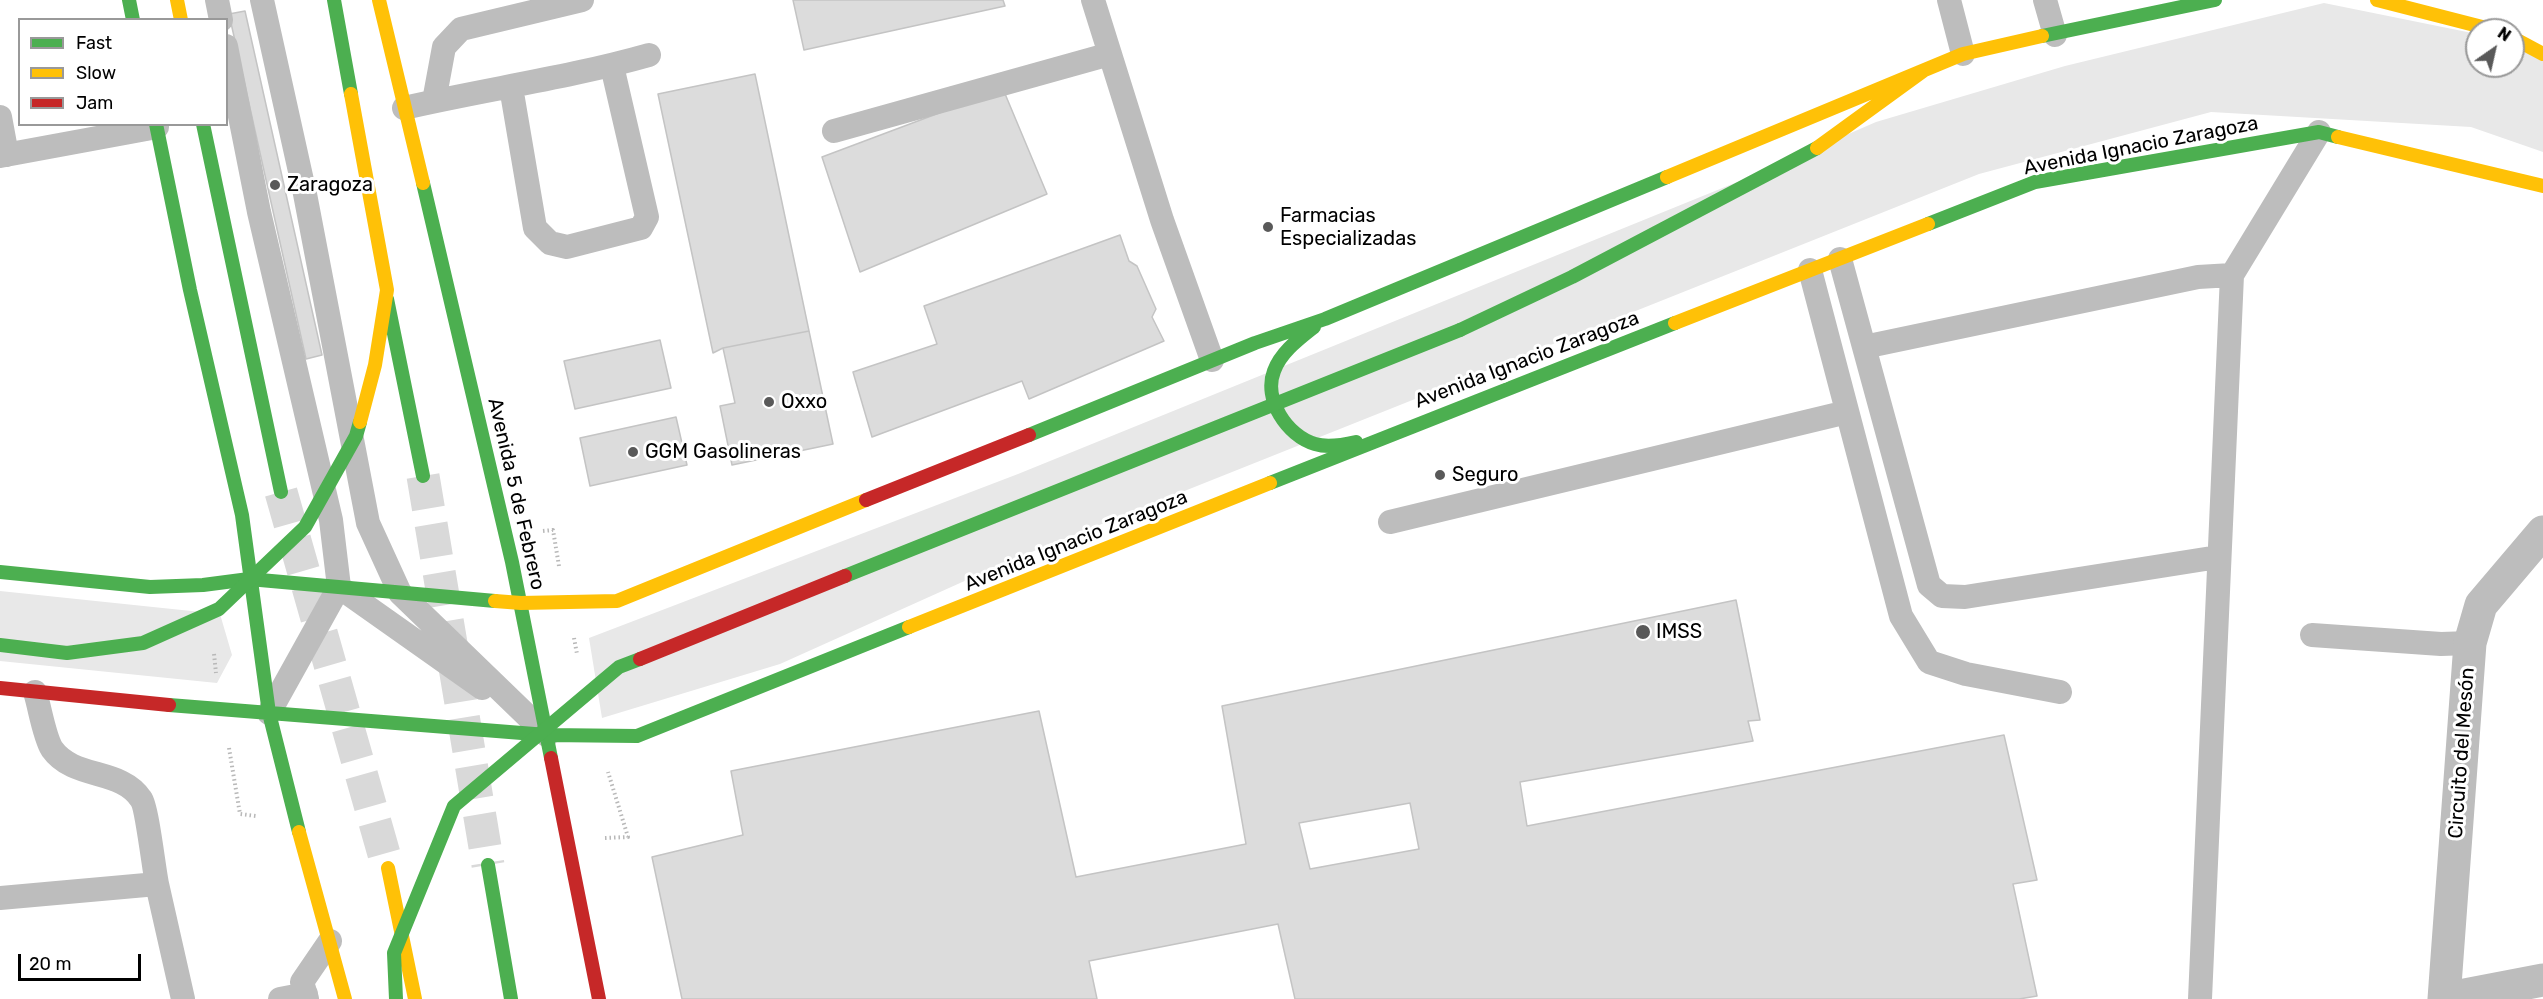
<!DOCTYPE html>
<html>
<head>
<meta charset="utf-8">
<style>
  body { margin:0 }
  #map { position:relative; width:2543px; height:999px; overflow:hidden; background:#fff; font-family:Rubik,sans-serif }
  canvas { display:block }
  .legend { position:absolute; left:18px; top:18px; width:210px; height:108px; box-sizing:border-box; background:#fff; border:2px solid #999; margin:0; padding:8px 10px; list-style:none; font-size:18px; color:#000 }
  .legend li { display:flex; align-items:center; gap:12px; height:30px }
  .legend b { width:30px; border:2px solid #999 }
  .north { position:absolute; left:2465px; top:18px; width:60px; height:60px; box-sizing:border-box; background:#fff; border:2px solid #999; border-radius:50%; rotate:34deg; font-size:16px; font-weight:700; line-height:24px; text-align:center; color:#000 }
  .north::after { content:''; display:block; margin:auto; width:21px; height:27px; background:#595959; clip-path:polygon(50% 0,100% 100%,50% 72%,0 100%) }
  .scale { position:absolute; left:18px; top:954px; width:123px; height:27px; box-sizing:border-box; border:3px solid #000; border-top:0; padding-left:8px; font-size:18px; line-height:21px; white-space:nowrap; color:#000; -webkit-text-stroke:4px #fff; paint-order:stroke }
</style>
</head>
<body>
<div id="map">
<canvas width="2543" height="999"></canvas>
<ul class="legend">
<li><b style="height:8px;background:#4caf50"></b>Fast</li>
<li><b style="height:8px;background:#ffc107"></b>Slow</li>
<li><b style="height:8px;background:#c62828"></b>Jam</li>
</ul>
<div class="north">N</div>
<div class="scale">20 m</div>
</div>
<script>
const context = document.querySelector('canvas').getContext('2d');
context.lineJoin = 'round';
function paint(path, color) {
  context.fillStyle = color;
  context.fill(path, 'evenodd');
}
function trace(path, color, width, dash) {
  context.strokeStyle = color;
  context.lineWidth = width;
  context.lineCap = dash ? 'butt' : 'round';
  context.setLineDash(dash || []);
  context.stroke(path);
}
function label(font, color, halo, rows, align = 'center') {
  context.font = font + ' Rubik,sans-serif';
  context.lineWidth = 6;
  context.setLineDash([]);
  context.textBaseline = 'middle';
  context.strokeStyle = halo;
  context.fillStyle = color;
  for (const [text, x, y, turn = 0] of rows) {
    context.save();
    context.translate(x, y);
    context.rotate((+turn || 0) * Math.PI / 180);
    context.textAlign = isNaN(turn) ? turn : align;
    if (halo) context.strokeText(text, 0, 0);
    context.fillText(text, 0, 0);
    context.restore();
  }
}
paint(new Path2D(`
  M2324 3 2477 34V66H2513V42L2543 54V152L2471 127 2211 112 1979 174 1009 561 780 664 602 718 589 638 1018 474 1752 176 1876 122 2065 66Z
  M0 591 220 614 232 655 217 683 0 661Z`), '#e8e8e8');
const building = new Path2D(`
  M793 0H1003L1005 6 804 50Z
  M245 11 322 355 306 359 229 14Z
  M755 74 809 331 723 348 713 353 658 94Z
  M1003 89 1047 194 860 272 822 157Z
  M1120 235 1129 261 1137 266 1156 309 1152 317 1164 341 1029 399 1022 381 872 437 853 372 937 344 924 306Z
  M809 331 833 444 732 465 720 406 735 403 723 348Z
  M660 340 671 388 575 409 564 361Z
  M676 417 687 465 590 486 580 438Z
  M1736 600 1760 720 1748 721 1753 741 1520 782 1527 826 2004 735 2037 880 2013 884 2037 996 2019 999H1295L1278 924 1089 961 1097 999H682L652 857 743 835 731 771 1039 711 1076 877 1246 844 1222 706ZM1410 803 1419 849 1310 869 1299 823Z`);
paint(building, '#dcdcdc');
trace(building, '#c4c4c4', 1.5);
trace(new Path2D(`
  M423 476 488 865
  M281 492 388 868`), '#d9d9d9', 33, [33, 16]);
trace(new Path2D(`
  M543 531 553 530 559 566
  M574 638 577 654
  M214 654 216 673
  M229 748 240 814 256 816
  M605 838 628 837 608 772`), '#b8b8b8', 4, [1.5, 3]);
trace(new Path2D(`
  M217 0 221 20
  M262 0 305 194 368 523 400 593 547 735
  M1093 0 1162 220 1212 360
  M1949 0 1963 54
  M2045 0 2055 35
  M226 46 259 212 331 520 339 587 269 713
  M511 87 535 228 550 243 567 247 641 228 647 217 612 66
  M434 101 444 47 461 29 582 0
  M404 108C486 89 568 78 649 55
  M0 117 7 155
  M834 131 1110 54
  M0 156 157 127
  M1840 259 1929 585 1942 596 1965 597 2218 557
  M1810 270 1901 616 1929 662 1966 674 2060 692
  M2232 275 2319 132
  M1864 347 2198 277 2232 275 2200 999
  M1390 522 1847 412
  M339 587 482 688
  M2312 635 2441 644 2470 643
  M35 692C40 708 44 736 52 749 74 780 121 768 141 799 147 807 154 870 157 884
  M0 898 157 884 183 999
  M280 999 306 994
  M307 999 302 982 330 941`), '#bdbdbd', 24);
trace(new Path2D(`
  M2444 999 2470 643 2481 605 2543 532
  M2444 999 2543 980`), '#bdbdbd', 33);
trace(new Path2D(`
  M129 0 133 20
  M2042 36 2215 0
  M156 124 190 290 242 515 269 713 299 832
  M203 124 281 492
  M423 183 512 562 551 758
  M1928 224 2035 182 2319 132 2338 137
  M387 299 423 476
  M1314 327C1299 339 1281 352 1274 371 1263 399 1287 436 1315 444 1328 448 1343 445 1356 442
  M1460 330 1572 277 1817 148
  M1029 435 1255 343 1325 319 1667 177
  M1270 483 1675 323
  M0 572 150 587 203 585 249 579 495 601
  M169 705 547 735 637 736 909 627
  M488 865 511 999`), '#4caf50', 14);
trace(new Path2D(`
  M177 0 181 20
  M379 0 423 183
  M2377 0 2494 30
  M2513 38 2543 54
  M2338 137 2543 186
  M1817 148 1923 71
  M1667 177 1963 54 2042 36
  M1675 323 1928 224
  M495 601 521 603 617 601 866 500
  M909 627 1270 483
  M299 832 345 999
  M388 868 415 999`), '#ffc107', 14);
trace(new Path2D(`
  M866 500 1029 435
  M0 688 169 705
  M551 758 599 999`), '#c62828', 14);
trace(new Path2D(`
  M334 0 351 94
  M845 576 1460 330
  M0 645 67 653 143 643 219 609 305 527 356 436 360 422
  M396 999 394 953 454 806 619 667 640 659`), '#4caf50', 14);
trace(new Path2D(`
  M351 94 387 290 375 365 360 422`), '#ffc107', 14);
trace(new Path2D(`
  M640 659 845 576`), '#c62828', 14);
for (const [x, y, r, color] of [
  [275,185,6,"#595959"],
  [1268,227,6,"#595959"],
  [769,402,6,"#595959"],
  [633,452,6,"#595959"],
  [1440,475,6,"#595959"],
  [1643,632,8,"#595959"]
]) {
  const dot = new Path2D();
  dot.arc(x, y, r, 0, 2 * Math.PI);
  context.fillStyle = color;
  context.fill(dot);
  trace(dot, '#fff', 2);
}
label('20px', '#000', '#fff', [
  ["Avenida Ignacio Zaragoza",2141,146,-11],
  ["Avenida Ignacio Zaragoza",1527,360,-21],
  ["Avenida 5 de Febrero",516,494,77],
  ["Avenida Ignacio Zaragoza",1076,541,-22],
  ["Circuito del Mesón",2462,753,-86]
]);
label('20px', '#000', '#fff', [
  ["Zaragoza",287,185],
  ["Farmacias",1280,216],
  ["Especializadas",1280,239],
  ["Oxxo",781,402],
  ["GGM Gasolineras",645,452],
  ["Seguro",1452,475],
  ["IMSS",1656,632]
], 'left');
</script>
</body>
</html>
